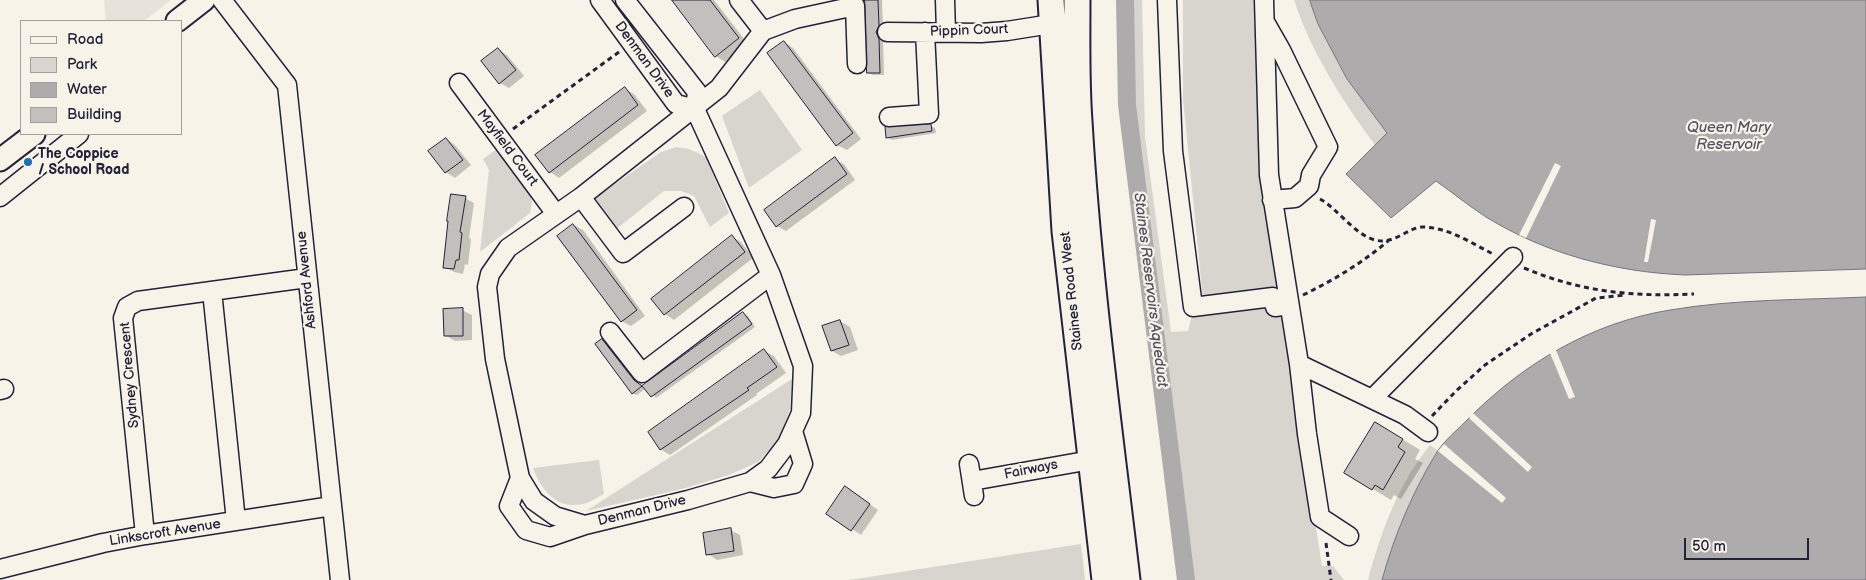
<!DOCTYPE html>
<html>
<head>
<meta charset="utf-8">
<style>
  body { margin:0 }
  #map { position:relative; width:1866px; height:580px; overflow:hidden; background:#f7f3e8; font-family:"Balsamiq Sans",sans-serif }
  canvas { display:block }
  .legend { position:absolute; left:20px; top:20px; width:162px; height:115px; box-sizing:border-box; background:#f7f3e8; border:1px solid #a29fa3; margin:0; padding:6px 9px; list-style:none; font-size:15px; color:#22223b }
  .legend li { display:flex; align-items:center; gap:10px; height:25px }
  .legend b { width:25px; border:1px solid #a29fa3 }
  .scale { position:absolute; left:1684px; top:538px; width:125px; height:22px; box-sizing:border-box; border:2px solid #22223b; border-top:0; padding-left:6px; font-size:15px; line-height:18px; white-space:nowrap; color:#22223b; -webkit-text-stroke:4px #f7f3e8; paint-order:stroke }
</style>
</head>
<body>
<div id="map">
<canvas width="1866" height="580"></canvas>
<ul class="legend">
<li><b style="height:6px;background:#f7f3e8"></b>Road</li>
<li><b style="height:14px;background:#d8d5cf"></b>Park</li>
<li><b style="height:14px;background:#aeabad"></b>Water</li>
<li><b style="height:14px;background:#c2bfbd"></b>Building</li>
</ul>
<div class="scale">50 m</div>
</div>
<script>
const context = document.querySelector('canvas').getContext('2d');
context.lineJoin = 'round';
function paint(path, color) {
  context.fillStyle = color;
  context.fill(path, 'evenodd');
}
function trace(path, color, width, dash) {
  context.strokeStyle = color;
  context.lineWidth = width;
  context.lineCap = dash ? 'butt' : 'round';
  context.setLineDash(dash || []);
  context.stroke(path);
}
function label(font, color, halo, rows, align = 'center') {
  context.font = font + ' "Balsamiq Sans",sans-serif';
  context.lineWidth = 4.5;
  context.setLineDash([]);
  context.textBaseline = 'middle';
  context.strokeStyle = halo;
  context.fillStyle = color;
  for (const [text, x, y, turn = 0] of rows) {
    context.save();
    context.translate(x, y);
    context.rotate((+turn || 0) * Math.PI / 180);
    context.textAlign = isNaN(turn) ? turn : align;
    if (halo) context.strokeText(text, 0, 0);
    context.fillText(text, 0, 0);
    context.restore();
  }
}
paint(new Path2D(`
  M104 0H171L144 21H106Z`), '#e7e3db');
paint(new Path2D(`
  M1131 0H1142L1145 137 1171 332 1188 331 1192 314 1204 309 1183 99V0H1258L1274 247 1282 315 1322 566H1333L1344 580H1191L1138 162 1133 108Z
  M1294 0H1310L1318 24 1347 79 1387 133 1375 145C1342 100 1312 54 1294 0Z
  M760 90 802 150 749 188 722 116Z
  M676 147 689 149 706 157 729 213 710 227 694 196 681 191H664L605 238 589 202 661 152Z
  M497 149 500 151 530 194 532 203 530 213 480 252 489 170 483 159Z
  M792 379 790 409 778 441 758 462 729 475 682 489 586 511Z
  M1430 445 1438 451C1416 493 1395 534 1382 580H1368C1381 532 1398 484 1430 445Z
  M599 460 604 494C597 497 590 503 582 504 557 510 541 490 533 468Z
  M1081 544 1085 580H849Z`), '#d8d5cf');
const water = new Path2D(`
  M1310 0H1866V269L1685 275C1615 272 1546 254 1486 217 1469 206 1453 193 1436 181L1391 218 1346 174 1387 133 1347 79 1318 24Z
  M1866 297V580H1382C1394 536 1413 491 1437 452 1444 441 1456 431 1465 422 1522 364 1590 323 1670 310 1735 299 1801 300 1866 297Z`);
paint(water, '#aeabad');
trace(water, '#76747f', 1);
paint(new Path2D(`
  M1555 163 1561 166 1526 238 1519 235Z
  M1651 219 1656 220 1648 262H1644Z
  M1556 350 1575 397 1569 399 1550 353Z
  M1473 413 1532 467 1528 472 1469 418Z
  M1444 444 1506 498 1502 503 1438 451Z`), '#f7f3e8');
paint(new Path2D(`
  M684 0H714L748 44 725 62 716 56 677 5Z
  M866 0H882L883 28 880 35 883 42 884 75H873L868 73Z
  M784 42 793 48 861 139 847 150 837 145Z
  M498 49 507 55 524 76 509 88 500 83Z
  M625 89 634 94 647 111 559 178 550 172Z
  M931 126 935 128 936 133 892 140 888 138Z
  M446 139 455 145 471 165 455 178 446 172Z
  M835 159 844 164 855 180 786 231 777 226Z
  M465 198 474 203 469 238 471 239 468 265 465 264 463 274 454 272 445 267Z
  M574 225 583 230 645 316 631 326 621 321Z
  M732 237 741 242 753 258 674 320 665 314Z
  M462 310 472 315V340L455 341 445 335Z
  M743 314 748 316 755 327 656 398 646 388 637 395 632 393 602 340 606 343 638 383 643 387Z
  M840 321 850 327 858 350 841 356 832 351Z
  M764 351 774 356 786 373 756 394 757 395 670 455 660 449Z
  M1394 434 1420 450 1415 459 1423 463 1401 499 1394 495 1391 500 1346 473Z
  M854 493 878 510 861 535 828 513Z
  M730 530 740 535 743 555 717 560 708 554Z`), '#0003');
trace(new Path2D(`
  M1125 0 1127 105 1186 580`), '#aeabad', 18);
const building = new Path2D(`
  M672 0H710L739 38 715 57Z
  M865 0H878L879 26 876 32 879 39 880 73H867Z
  M784 41 853 133 836 146 767 53Z
  M498 48 516 70 499 84 481 61Z
  M625 87 638 105 549 173 535 155Z
  M931 124 932 131 886 138 885 127Z
  M446 138 463 160 445 173 428 151Z
  M835 157 847 174 776 227 764 210Z
  M451 194 466 196 460 232 462 233 459 260H456L454 269 443 268 448 221H447Z
  M573 224 637 310 621 322 557 236Z
  M732 235 745 252 664 315 651 299Z
  M463 308V336H444L443 309Z
  M743 312 752 324 651 397 642 386Z
  M840 320 849 345 831 351 822 326Z
  M602 339 634 380 642 386 632 394 595 344Z
  M764 349 777 367 747 388 749 390 660 450 648 432Z
  M1375 422 1403 439 1398 447 1405 452 1383 490 1375 485 1372 490 1344 473Z
  M845 486 870 504 851 531 826 514Z
  M731 528 734 551 706 555 703 533Z`);
paint(building, '#c2bfbd');
trace(building, '#22223b', 1);
const minor = new Path2D(`
  M222 0 287 85 340 580
  M600 0 676 104 695 109
  M625 0 697 92 695 109 771 275 803 366 801 413 787 444 768 469 750 482 688 500 585 525 555 516 534 501 520 478 495 359 487 287 490 274 508 248 581 197 719 88 763 31 795 19 855 6 857 64
  M739 0 763 31
  M945 0 946 32
  M1167 0 1173 151 1193 307 1273 297 1275 307 1289 305
  M1264 0 1269 175 1299 364 1307 434 1320 517 1349 536
  M1265 22 1281 50 1328 147 1311 175 1309 186 1295 198 1272 200
  M887 32 981 33 1007 31 1051 24
  M459 83 556 214
  M889 117 929 114 925 32
  M0 197 79 134
  M581 197 623 253 684 207
  M212 291 236 521
  M610 332 642 373 771 275
  M1299 364 1405 415 1428 432
  M0 390 4 389
  M1372 399 1513 257
  M969 464 974 496
  M520 478 509 506 526 530 550 537 585 525
  M972 481 1091 460
  M750 482 774 488 794 484 803 464 793 431
  M145 535 123 318 127 307 138 301 307 278
  M0 569 103 543 145 535 332 506`);
const major = new Path2D(`
  M177 21 204 0
  M0 160 34 134`);
const highway = new Path2D(`
  M1051 0 1065 231 1105 580
  M1077 0C1077 40 1076 81 1079 121 1088 275 1109 427 1127 580`);
trace(minor, '#22223b', 21);
trace(major, '#22223b', 25);
trace(highway, '#22223b', 29);
trace(new Path2D(`
  M513 129 619 52
  M1320 199C1338 209 1355 235 1375 240 1394 245 1407 228 1422 227 1448 227 1471 243 1493 254
  M1524 268C1581 292 1633 297 1694 294
  M1303 295C1334 280 1362 263 1388 241
  M1432 416 1456 391 1485 365 1531 334 1596 298 1626 295
  M1326 543 1331 580`), '#22223b', 3, [5, 4]);
trace(minor, '#f7f3e8', 18);
trace(major, '#f7f3e8', 21);
trace(highway, '#f7f3e8', 25);
for (const [x, y, r, color] of [
  [28,162,5,"#1f6fb2"]
]) {
  const dot = new Path2D();
  dot.arc(x, y, r, 0, 2 * Math.PI);
  context.fillStyle = color;
  context.fill(dot);
  trace(dot, '#f7f3e8', 2);
}
label('14px', '#22223b', '#f7f3e8', [
  ["Pippin Court",969,31,-2],
  ["Denman Drive",644,60,54],
  ["Mayfield Court",507,148,53],
  ["Ashford Avenue",307,280,-96],
  ["Staines Road West",1072,291,-96],
  ["Sydney Crescent",130,375,-95],
  ["Fairways",1031,470,-11],
  ["Denman Drive",642,511,-14],
  ["Linkscroft Avenue",165,533,-9]
]);
label('bold 14px', '#22223b', '#f7f3e8', [
  ["The Coppice",38,154],
  ["/ School Road",38,170]
], 'left');
label('italic 15px', '#535263', '#f7f3e8', [
  ["Queen Mary",1729,128],
  ["Reservoir",1729,145],
  ["Staines Reservoirs Aqueduct",1150,290,83]
]);
</script>
</body>
</html>
